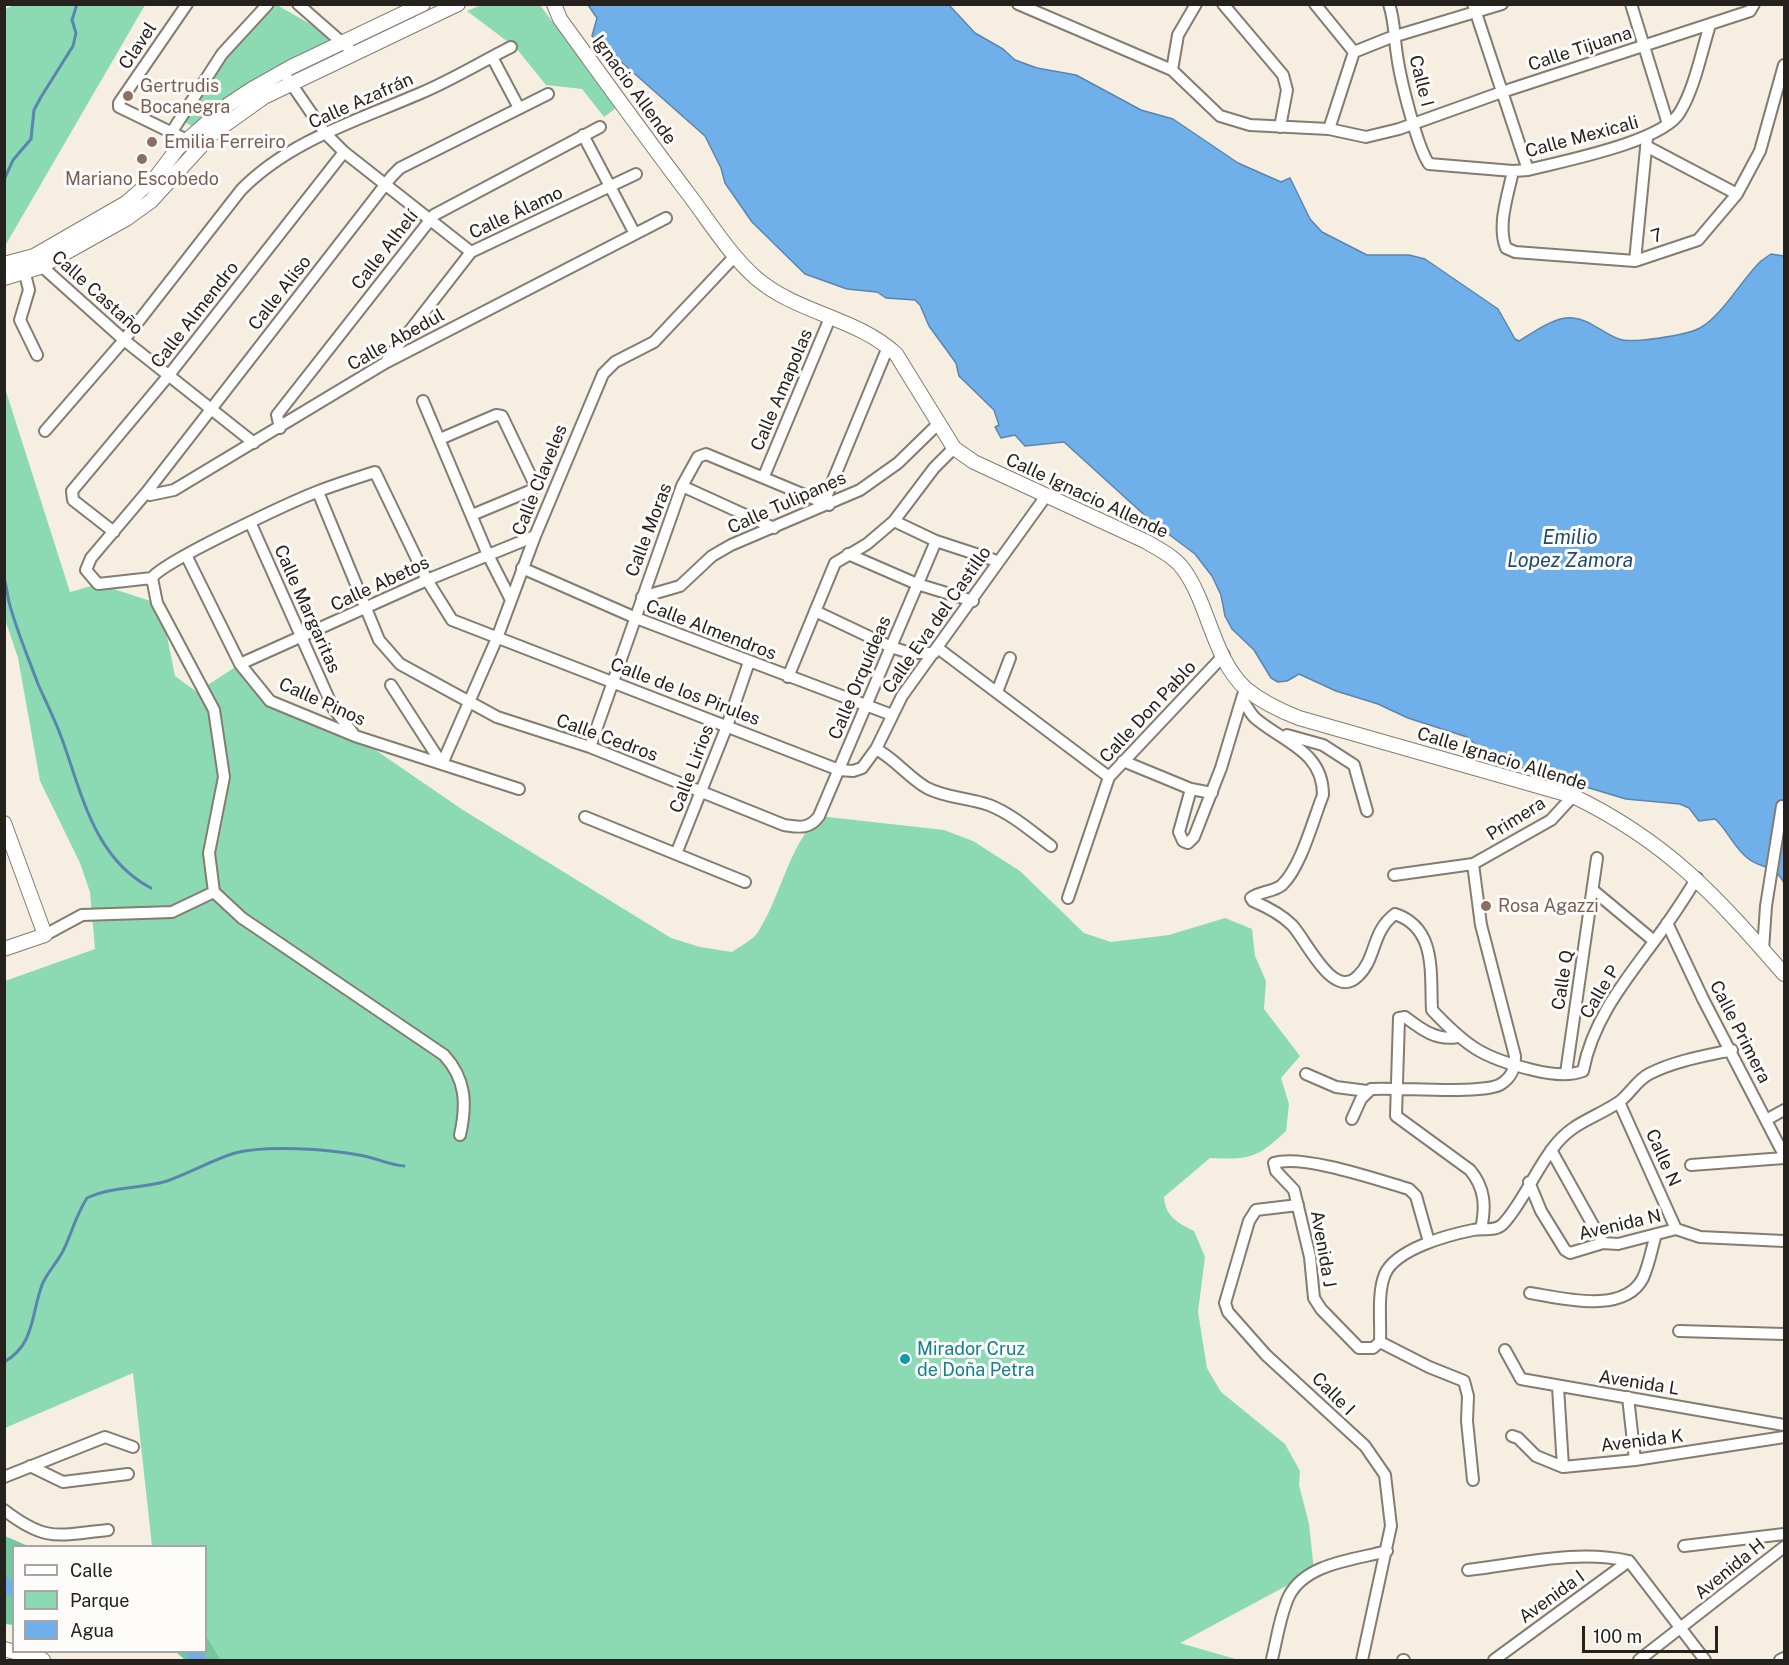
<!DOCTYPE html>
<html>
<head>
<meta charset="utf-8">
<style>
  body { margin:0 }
  #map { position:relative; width:1789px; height:1665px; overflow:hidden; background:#f6eee1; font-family:"Public Sans",sans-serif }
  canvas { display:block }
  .frame { position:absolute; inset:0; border:6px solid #25221e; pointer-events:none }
  .legend { position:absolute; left:12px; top:1545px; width:195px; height:108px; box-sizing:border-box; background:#fefcfa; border:2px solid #a7a5a2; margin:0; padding:8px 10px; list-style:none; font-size:18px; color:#25221e }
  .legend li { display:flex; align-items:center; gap:12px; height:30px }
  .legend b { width:30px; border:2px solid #a7a5a2 }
  .scale { position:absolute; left:1582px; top:1626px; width:136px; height:27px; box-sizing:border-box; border:3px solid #25221e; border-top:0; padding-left:8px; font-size:18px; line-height:21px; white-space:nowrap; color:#25221e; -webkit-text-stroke:4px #fefcfa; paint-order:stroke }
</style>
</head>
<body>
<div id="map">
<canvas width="1789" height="1665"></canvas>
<div class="frame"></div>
<ul class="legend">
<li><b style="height:8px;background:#fff"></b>Calle</li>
<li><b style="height:16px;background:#8cdab3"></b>Parque</li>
<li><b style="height:16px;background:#70b0ea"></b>Agua</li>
</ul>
<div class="scale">100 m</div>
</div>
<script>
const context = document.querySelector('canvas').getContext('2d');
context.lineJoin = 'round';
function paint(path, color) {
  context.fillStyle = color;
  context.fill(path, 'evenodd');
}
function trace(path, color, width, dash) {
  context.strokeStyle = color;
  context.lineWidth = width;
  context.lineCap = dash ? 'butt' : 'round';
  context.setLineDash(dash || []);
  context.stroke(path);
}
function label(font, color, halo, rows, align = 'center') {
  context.font = font + ' "Public Sans",sans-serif';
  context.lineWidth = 6;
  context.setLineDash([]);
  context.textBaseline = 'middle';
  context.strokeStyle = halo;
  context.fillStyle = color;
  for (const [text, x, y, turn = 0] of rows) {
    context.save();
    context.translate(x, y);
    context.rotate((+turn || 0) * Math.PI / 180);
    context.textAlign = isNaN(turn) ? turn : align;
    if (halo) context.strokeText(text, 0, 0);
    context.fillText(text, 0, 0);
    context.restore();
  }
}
paint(new Path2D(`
  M13 5H145L5 246 4 10Z
  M277 5 319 29 330 42 214 107 193 127 185 122 235 45Z
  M481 5H540L616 108 604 117 582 89 546 85 516 48 467 11Z
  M4 385 70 592 98 584 157 603 164 621 175 676 197 692 240 664 247 684 270 701 355 736 463 810 671 938 700 947 732 952C740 946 753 940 758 932 781 896 788 848 819 816L944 830 973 841 1020 871 1084 933 1111 942 1169 935 1225 918 1252 929 1255 956 1266 981 1264 1009 1300 1056 1281 1078 1289 1104 1286 1131C1258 1158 1248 1160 1210 1158L1164 1197C1165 1216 1178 1223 1194 1231L1205 1257 1198 1312 1207 1368 1221 1392 1285 1444 1300 1471 1299 1485 1309 1524 1314 1571 1180 1643 1239 1660H221L206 1635V1546H152L133 1373 5 1428V981L95 949 90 892 80 863 40 781 18 658 5 619Z`), '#8cdab3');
paint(new Path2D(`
  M5 1536 28 1546H14L13 1625 5 1624Z
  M206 1635 221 1660H185L176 1652H206Z`), '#71ca9f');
const water = new Path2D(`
  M588 5H949L975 33 1003 49 1015 60 1037 68 1076 75 1141 110 1173 119 1238 163 1281 182 1290 178 1310 219 1322 232 1367 255H1409L1425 259 1498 309 1515 339 1519 341C1534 332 1555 316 1573 318 1590 319 1603 334 1619 339 1632 344 1687 335 1700 328 1722 316 1742 279 1761 261L1771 254 1784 256V883C1774 864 1765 870 1750 860 1734 849 1728 830 1715 819L1699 821 1689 808 1680 804 1626 799 1506 763 1487 754 1467 737 1408 718 1378 704 1336 691 1299 674 1287 681 1278 682 1271 678 1254 650 1232 629 1225 616 1221 595 1212 576 1195 554 1151 521 1064 442 1025 446 1015 435 1001 438 995 427 999 425 994 410 959 376 956 363 929 326 920 305 915 300 886 298 877 292 847 289 805 274 752 222 725 183 721 168 705 136 592 36 597 18Z`);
paint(water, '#70b0ea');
trace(water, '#5a85ad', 1.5);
trace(new Path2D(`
  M4 180 13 160 31 139 34 110 41 97 73 46 76 33 72 20 77 4
  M4 579C7 587 7 594 9 602 16 629 28 657 38 684 46 702 55 720 62 739 82 794 94 858 151 888
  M4 1362C35 1345 31 1314 42 1285 47 1272 58 1262 64 1249 72 1232 76 1215 87 1198 112 1186 141 1189 167 1181 190 1173 212 1160 235 1153 266 1145 328 1149 359 1155 374 1157 388 1165 404 1166`), '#5a85ad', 3);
trace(new Path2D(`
  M4 1585 14 1588
  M193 1652 199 1660`), '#70b0ea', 16);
const street = new Path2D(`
  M187 4 119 103V107L187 140
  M298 4 355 54
  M1018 4 1172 70 1220 116 1250 125 1329 129 1366 137 1399 129 1502 92 1750 11 1754 4
  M1223 4 1283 75 1287 90 1280 127
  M1315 4 1354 52
  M1389 4C1395 22 1394 37 1397 55 1400 78 1417 147 1429 164L1513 171 1528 170C1563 161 1663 142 1680 112 1695 87 1701 53 1710 25
  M1473 4 1528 170
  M1631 4 1668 124
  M1354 52 1389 38 1502 4
  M492 57 519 108
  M1172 70 1178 35 1196 4
  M288 79 325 133 344 152 471 252
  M1329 129 1354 52
  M171 133 222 54 268 4
  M583 135 635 234
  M1646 146 1737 194
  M1513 171C1508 195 1497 225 1506 248L1515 252 1635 261 1698 240 1737 194 1760 151 1784 65
  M1635 261 1647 138
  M37 262 124 340 254 443
  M23 266 29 290 20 320 37 355
  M387 360 471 252 636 174
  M423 401 488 555 510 598
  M280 428 277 415 434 215 600 127
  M45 431 124 340 241 190C290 140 359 120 421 93 452 80 481 62 511 47
  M440 439 496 415 502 416 535 485
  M764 476 830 318
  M682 486 774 528
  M318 492 379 640 400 664 497 717 590 747 784 825C798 827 809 830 819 816L936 541
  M146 493 150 495 174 490 385 363 666 218
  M824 502 888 347
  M472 515 532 490 535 485
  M894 521 936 541 997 561
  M251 524 333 708 353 733
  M114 532 73 500 72 491 169 375 344 152
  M848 554 917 584 973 601
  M186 555 240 664 270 701 355 736 519 789
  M522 568 636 618 892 715
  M152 578C162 562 293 501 319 491 337 484 356 478 375 472L427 580 452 620 839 770 853 771 862 768 876 749 902 696 1046 496
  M152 578 98 584 86 570 91 558 146 493 392 176 400 168 548 94
  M642 597 680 586 712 556 731 545 860 490 898 463 938 424
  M815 611 891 647 910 653H934
  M939 649 1109 777
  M240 664 427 580 535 536
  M788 677 835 563 867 544 894 521 934 468 954 448
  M391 685 442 764
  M997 692 1010 658
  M1242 699C1246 705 1250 713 1255 718 1283 742 1323 751 1323 795 1313 820 1301 867 1282 885 1274 892 1260 891 1251 898L1253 901C1267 907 1281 914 1292 925 1307 941 1333 1001 1358 976 1377 958 1371 932 1395 914 1437 928 1430 973 1432 1010 1467 1047 1483 1058 1533 1070 1549 1074 1567 1077 1583 1071 1594 1013 1633 972 1666 925 1677 910 1687 894 1697 878
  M1287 735 1323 745 1354 765 1367 811
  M590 747 682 486 698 457 706 454 829 505
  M876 749C895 759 908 777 927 788 946 798 969 798 989 805 1012 814 1031 831 1051 846
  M1123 761 1191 789 1212 793
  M442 764 497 638 535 536 603 374 615 362 654 342 735 256
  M1191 789 1179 832 1183 841 1188 843 1194 837 1221 768 1243 695
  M585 817 745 882
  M676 854 727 726 749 662
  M1394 875 1473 864 1551 820 1573 796
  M1594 891 1654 941
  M214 892 242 918 444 1055C466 1079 467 1104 460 1135
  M1068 898 1109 777 1224 655
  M1667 923 1703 999 1784 1155
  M45 935 82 915 172 912 214 892 209 853 224 777 214 710 157 603 152 578
  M1763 950 1766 906 1782 806
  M1457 1037C1436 1041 1421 1029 1405 1017L1399 1018 1396 1116 1470 1170C1485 1188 1486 1206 1481 1229
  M1566 1073 1597 858
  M1306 1074 1336 1087 1367 1091
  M1619 1102 1676 1229
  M1352 1119 1361 1099 1371 1089C1398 1087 1484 1095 1501 1084 1512 1077 1515 1068 1515 1056L1481 925 1473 864
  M1766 1120 1784 1110
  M1551 1150 1603 1243
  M1691 1165 1784 1158
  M1529 1182 1541 1211 1565 1250 1570 1253 1603 1243 1618 1244 1676 1229 1700 1237 1784 1241
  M1298 1205 1256 1210 1249 1221 1225 1303 1228 1312 1266 1355 1365 1446 1385 1475 1391 1526 1362 1660
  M1429 1242 1416 1196 1409 1189C1378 1180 1303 1154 1274 1163L1276 1171 1294 1190 1310 1257 1314 1298 1321 1309 1359 1348H1373L1380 1342C1381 1321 1377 1293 1385 1274 1396 1249 1448 1235 1473 1230 1483 1228 1495 1232 1503 1224 1522 1204 1535 1171 1553 1148 1572 1122 1594 1119 1619 1102 1630 1094 1637 1080 1649 1074 1674 1061 1704 1056 1732 1050
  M1530 1293C1562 1298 1624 1315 1643 1278 1649 1265 1652 1248 1656 1234
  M1679 1331 1784 1334
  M1380 1342 1429 1367 1464 1381 1468 1396 1467 1421 1473 1480
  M1505 1350 1521 1379 1784 1425
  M1558 1387 1563 1467
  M1628 1397 1635 1460
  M1512 1436 1518 1438 1536 1456 1563 1467 1635 1460 1784 1437
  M30 1466 63 1482 128 1474
  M4 1477 105 1437 133 1447
  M4 1510C47 1543 58 1535 108 1530
  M1684 1546 1784 1534
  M1629 1561 1705 1660
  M1468 1570C1521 1564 1577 1549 1629 1561
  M1272 1659C1277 1639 1280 1615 1289 1596 1306 1563 1354 1560 1387 1551
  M1403 1660H1404
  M1494 1660 1629 1561
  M1639 1660 1784 1547
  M1780 1660 1784 1658`);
const secondary = new Path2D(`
  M554 4 560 19C603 78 646 138 690 196 711 224 730 255 756 278 798 314 856 317 896 354L954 448 974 462 1147 542C1160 550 1175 557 1184 570 1209 605 1213 659 1246 689 1262 702 1281 711 1299 718L1573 796C1668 842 1716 896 1784 974
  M4 264 34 256 126 203 156 177 178 148 225 107 252 89 291 67 423 4
  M4 278 40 267 126 219 151 201 212 134 264 97 458 4
  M4 823 45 935 4 949
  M4 1649 43 1660`);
trace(street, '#837c70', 14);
trace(secondary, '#837c70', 16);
trace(street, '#fff', 10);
trace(secondary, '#fff', 14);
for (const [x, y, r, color] of [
  [128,96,6,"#8d6e63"],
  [152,142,6,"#8d6e63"],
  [142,159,6,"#8d6e63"],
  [1486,906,6,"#8d6e63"],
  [905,1359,6,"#0f9aa8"]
]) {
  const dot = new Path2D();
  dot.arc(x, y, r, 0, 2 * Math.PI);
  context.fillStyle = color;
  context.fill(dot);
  trace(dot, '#fefcfa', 2);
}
label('18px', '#25221e', '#fefcfa', [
  ["Clavel",138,46,-56],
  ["Calle Tijuana",1580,49,-18],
  ["Calle I",1421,81,76],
  ["Ignacio Allende",634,90,54],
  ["Calle Azafrán",361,101,-24],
  ["Calle Mexicali",1582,137,-15],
  ["Calle Álamo",516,213,-25],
  ["7",1657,236,-18],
  ["Calle Alhelí",385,250,-52],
  ["Calle Castaño",97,293,42],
  ["Calle Aliso",280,293,-52],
  ["Calle Almendro",195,315,-52],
  ["Calle Abedul",396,340,-29],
  ["Calle Amapolas",782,390,-67],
  ["Calle Claveles",540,480,-68],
  ["Calle Ignacio Allende",1087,496,25],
  ["Calle Tulipanes",787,503,-24],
  ["Calle Moras",649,530,-69],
  ["Calle Abetos",380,584,-25],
  ["Calle Margaritas",307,609,66],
  ["Calle Eva del Castillo",937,620,-55],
  ["Calle Almendros",711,630,21],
  ["Calle Orquídeas",860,678,-67],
  ["Calle de los Pirules",685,692,21],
  ["Calle Pinos",322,702,24],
  ["Calle Don Pablo",1148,712,-47],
  ["Calle Cedros",607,738,20],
  ["Calle Ignacio Allende",1502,759,17],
  ["Calle Lirios",692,769,-69],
  ["Primera",1516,819,-32],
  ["Calle Q",1563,980,-81],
  ["Calle P",1600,992,-59],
  ["Calle Primera",1740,1032,63],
  ["Calle N",1663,1158,66],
  ["Avenida N",1620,1225,-13],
  ["Avenida J",1323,1249,80],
  ["Avenida L",1639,1383,9],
  ["Calle I",1333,1394,45],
  ["Avenida K",1642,1441,-7],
  ["Avenida H",1730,1569,-39],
  ["Avenida I",1552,1597,-36]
]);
label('18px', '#785e54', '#fefcfa', [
  ["Gertrudis",140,86],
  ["Bocanegra",140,107],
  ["Emilia Ferreiro",164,142],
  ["Mariano Escobedo",142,179,"center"],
  ["Rosa Agazzi",1498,906]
], 'left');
label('18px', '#0d838f', '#fefcfa', [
  ["Mirador Cruz",917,1349],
  ["de Doña Petra",917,1370]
], 'left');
label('italic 20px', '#1d4b71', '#fefcfa', [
  ["Emilio",1570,538],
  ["Lopez Zamora",1570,561]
]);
</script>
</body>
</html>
